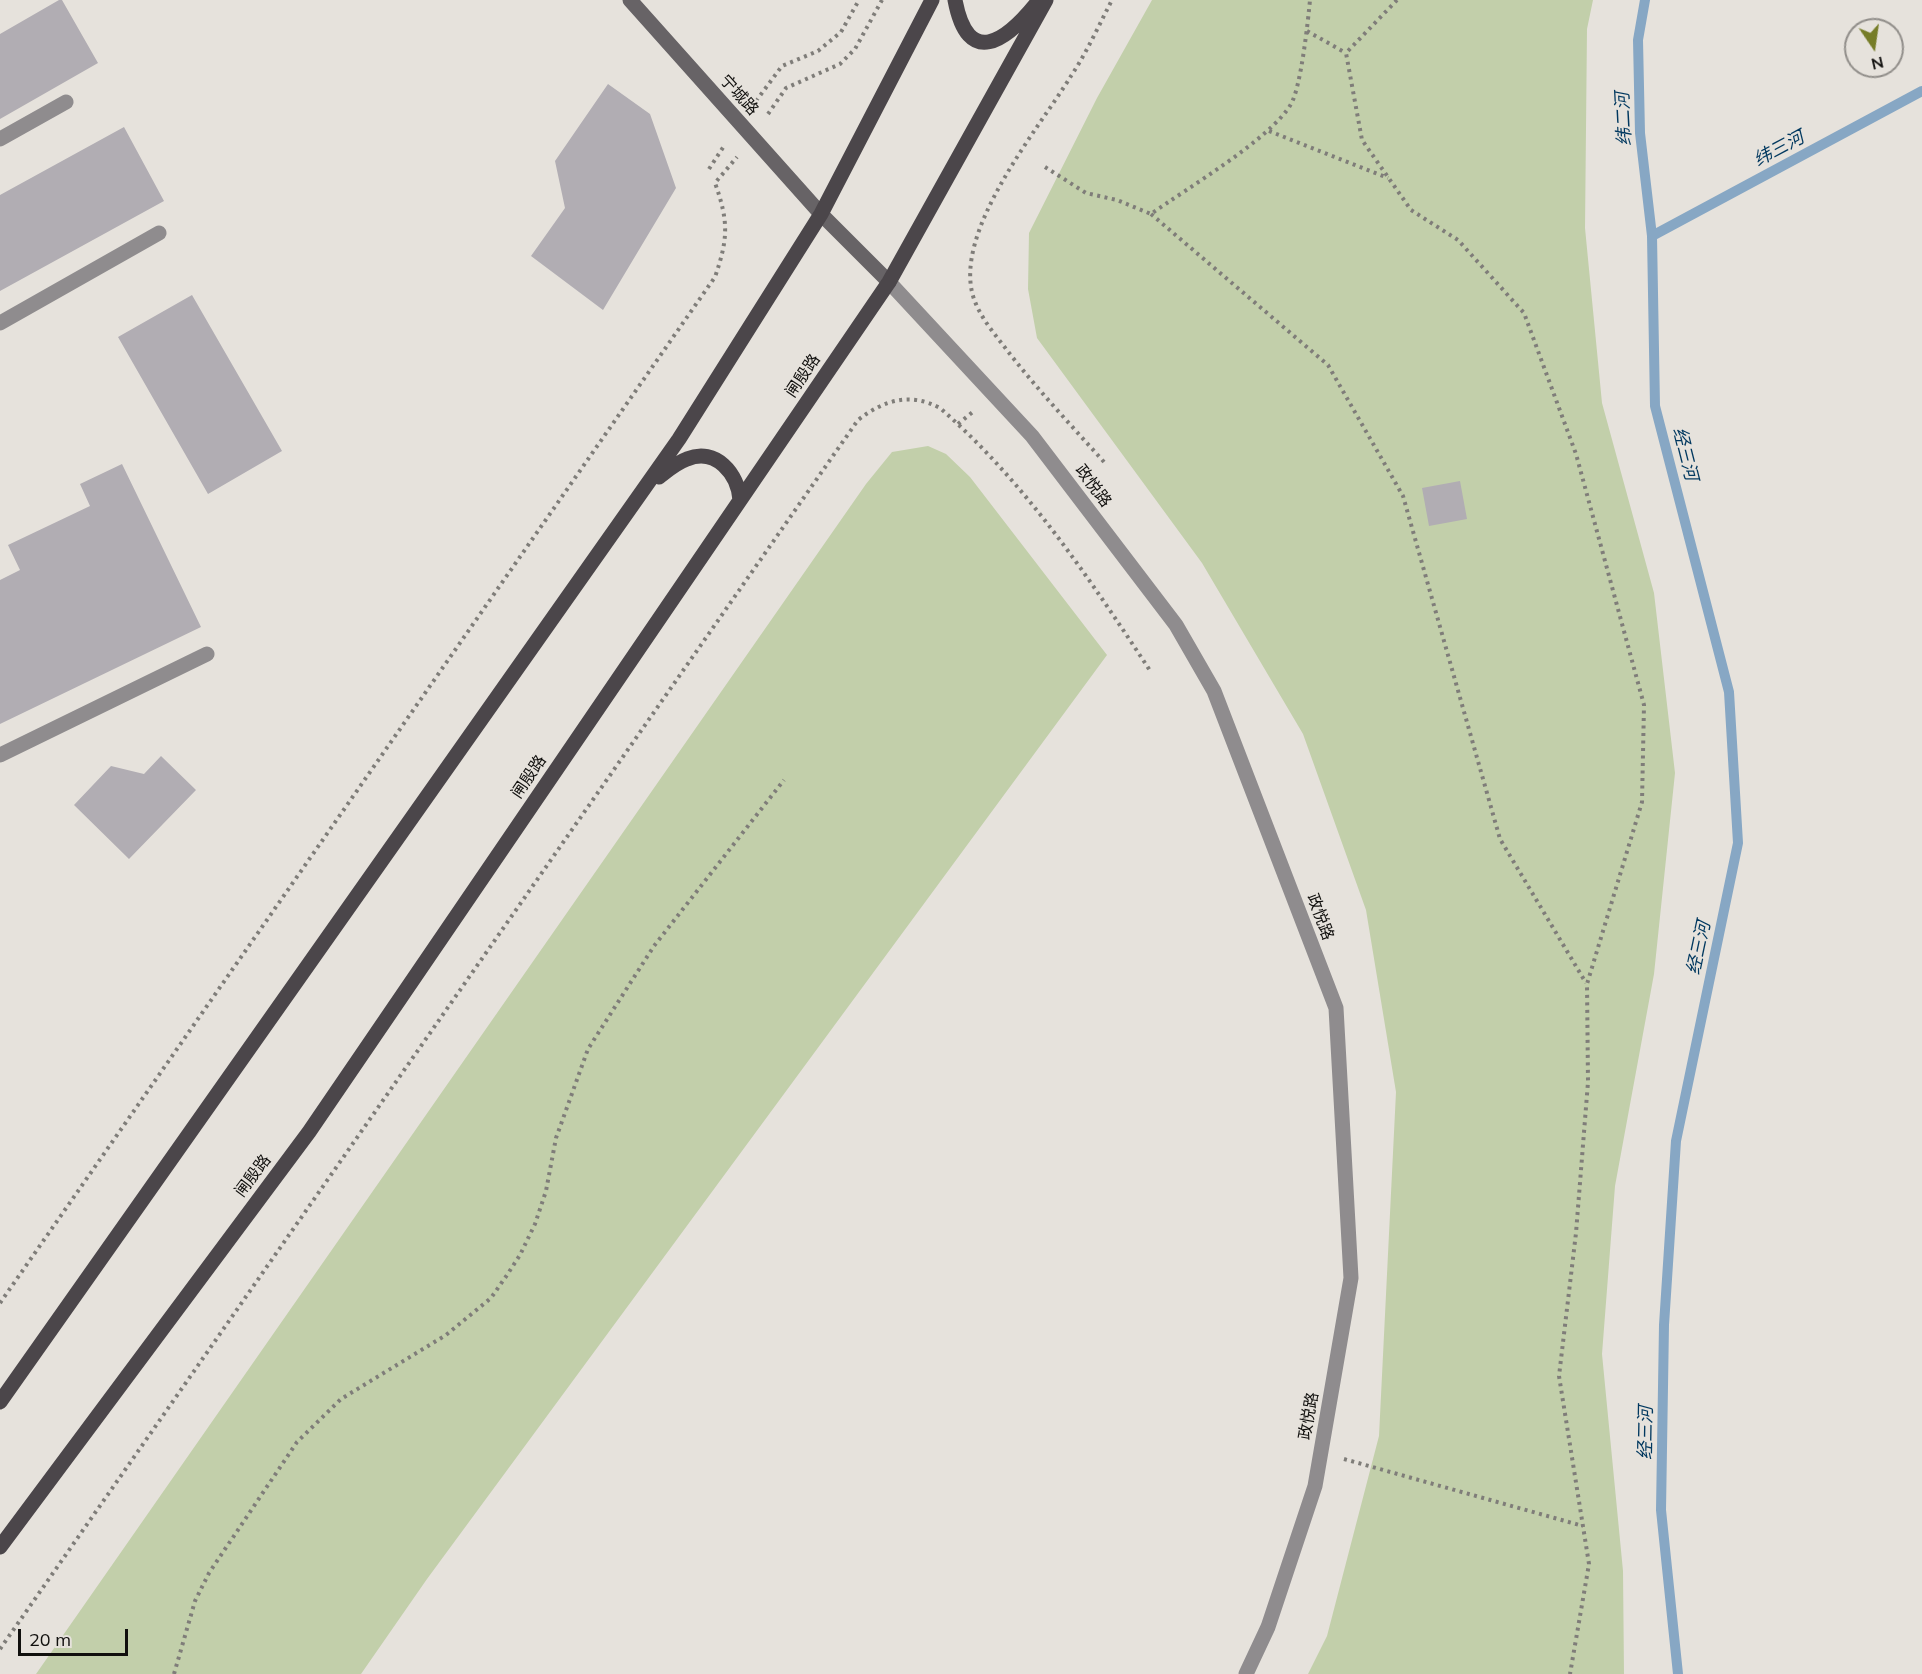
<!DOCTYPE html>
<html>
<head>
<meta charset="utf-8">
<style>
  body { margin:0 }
  #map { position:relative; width:1922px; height:1674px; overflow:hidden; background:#e6e2dc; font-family:Mulish,sans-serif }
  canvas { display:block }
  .north { position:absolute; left:1844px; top:18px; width:60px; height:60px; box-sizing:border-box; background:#e6e2dc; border:2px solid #918e8a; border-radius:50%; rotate:167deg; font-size:16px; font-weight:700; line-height:24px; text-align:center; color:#11100e }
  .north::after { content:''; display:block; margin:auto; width:21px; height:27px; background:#767d28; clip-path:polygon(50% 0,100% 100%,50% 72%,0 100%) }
  .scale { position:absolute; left:18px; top:1629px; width:110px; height:27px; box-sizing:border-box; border:3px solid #11100e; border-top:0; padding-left:8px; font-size:18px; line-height:21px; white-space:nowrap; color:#11100e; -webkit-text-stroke:4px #e6e2dc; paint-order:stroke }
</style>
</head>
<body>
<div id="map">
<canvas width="1922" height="1674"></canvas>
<div class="north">N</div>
<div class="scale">20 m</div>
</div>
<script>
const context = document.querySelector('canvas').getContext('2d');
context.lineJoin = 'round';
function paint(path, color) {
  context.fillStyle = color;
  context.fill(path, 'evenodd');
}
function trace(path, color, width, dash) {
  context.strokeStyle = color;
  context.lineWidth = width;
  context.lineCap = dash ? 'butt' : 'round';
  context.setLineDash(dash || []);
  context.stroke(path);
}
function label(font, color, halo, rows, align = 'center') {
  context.font = font + ' Mulish,"Noto Sans SC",sans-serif';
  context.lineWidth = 4.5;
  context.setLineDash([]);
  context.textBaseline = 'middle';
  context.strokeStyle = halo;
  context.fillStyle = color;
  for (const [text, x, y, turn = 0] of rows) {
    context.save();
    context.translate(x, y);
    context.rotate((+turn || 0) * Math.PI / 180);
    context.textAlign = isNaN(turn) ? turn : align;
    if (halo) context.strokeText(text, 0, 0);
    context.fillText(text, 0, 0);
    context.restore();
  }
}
paint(new Path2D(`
  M1152 0H1593L1587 29 1585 228 1602 403 1654 593 1675 773 1654 974 1615 1186 1602 1354 1623 1571 1624 1674H1308L1327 1636 1379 1436 1396 1092 1366 910 1303 734 1202 563 1037 338 1028 289 1029 233 1097 98Z
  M928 446 946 454 970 477 1107 655 427 1579 361 1674H36L866 484 892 452Z`), '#c2cfaa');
trace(new Path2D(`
  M1645 0 1638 40 1640 133 1652 236 1655 406 1729 692 1738 843 1676 1141 1664 1325 1661 1510 1678 1674
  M1652 236 1922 91`), '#87a7c4', 10);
paint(new Path2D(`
  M59 0H62L98 63 0 119V34Z
  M608 84 650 114 676 188 603 310 531 256 565 208 555 161Z
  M124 127 164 201 0 291V195Z
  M192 295 282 451 208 494 118 337Z
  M122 464 201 627 0 724V580L20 570 8 545 90 506 80 484Z
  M1460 481 1467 519 1429 526 1422 488Z
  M161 756 196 790 129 859 74 805 111 766 144 774Z`), '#b1adb3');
trace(new Path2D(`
  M1397 0 1346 53 1362 140 1411 210 1458 240 1524 313 1576 454 1644 705 1642 802 1587 984 1588 1082 1576 1233 1559 1376 1589 1564 1570 1674
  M1307 31 1346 53
  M756 101 782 66 818 51 841 32 859 0
  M768 114 786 88 840 64 855 49 882 0
  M1269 131 1388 178
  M1045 167 1086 193 1117 200 1151 214C1186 189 1272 138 1291 104 1301 87 1308 21 1310 0
  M709 169 724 146
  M1151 214 1328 365 1403 496 1500 839 1586 983
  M958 424 974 411
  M1104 462C1070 424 1034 386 1003 345 992 331 980 316 974 299 951 233 1038 130 1071 76 1087 52 1099 25 1112 0
  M0 1303 715 277C728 239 729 222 715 183L737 157
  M1344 1459 1583 1526
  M0 1649 858 420C884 400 910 392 940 408 1026 483 1089 578 1151 672
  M174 1674 195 1601 209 1573 297 1442 341 1399 446 1335 491 1298 507 1275 520 1255 535 1224 546 1191 556 1138 588 1049 654 946 784 780`), '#7f7d79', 4, [3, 4.5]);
trace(new Path2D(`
  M0 139 66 102
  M0 323 159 233
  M0 755 207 654`), '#8f8c8e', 15);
trace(new Path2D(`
  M889 282 1032 436 1176 625 1214 691 1336 1008 1351 1278 1315 1486 1268 1627 1246 1674`), '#8f8c8e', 15);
trace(new Path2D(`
  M630 0 821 214 889 282`), '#676366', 15);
trace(new Path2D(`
  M955 0C968 69 1006 41 1036 4
  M659 477C668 470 676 463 687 459 716 447 738 474 740 500
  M0 1402 679 439 821 214 932 0
  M0 1547 309 1132 889 282 1046 0`), '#4b464a', 15);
label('16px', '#11100e', '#e6e2dc', [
  ["宁城路",739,95,48],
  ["闸殷路",803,376,-56],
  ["政悦路",1093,486,53],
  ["闸殷路",529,777,-56],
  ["政悦路",1320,917,69],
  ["闸殷路",253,1176,-53],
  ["政悦路",1309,1416,-80]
]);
label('italic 18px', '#01385f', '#e6e2dc', [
  ["纬二河",1624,119,-93],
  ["纬三河",1779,149,-28],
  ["经三河",1685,454,76],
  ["经三河",1699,948,-78],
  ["经三河",1646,1433,-89]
]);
</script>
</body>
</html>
